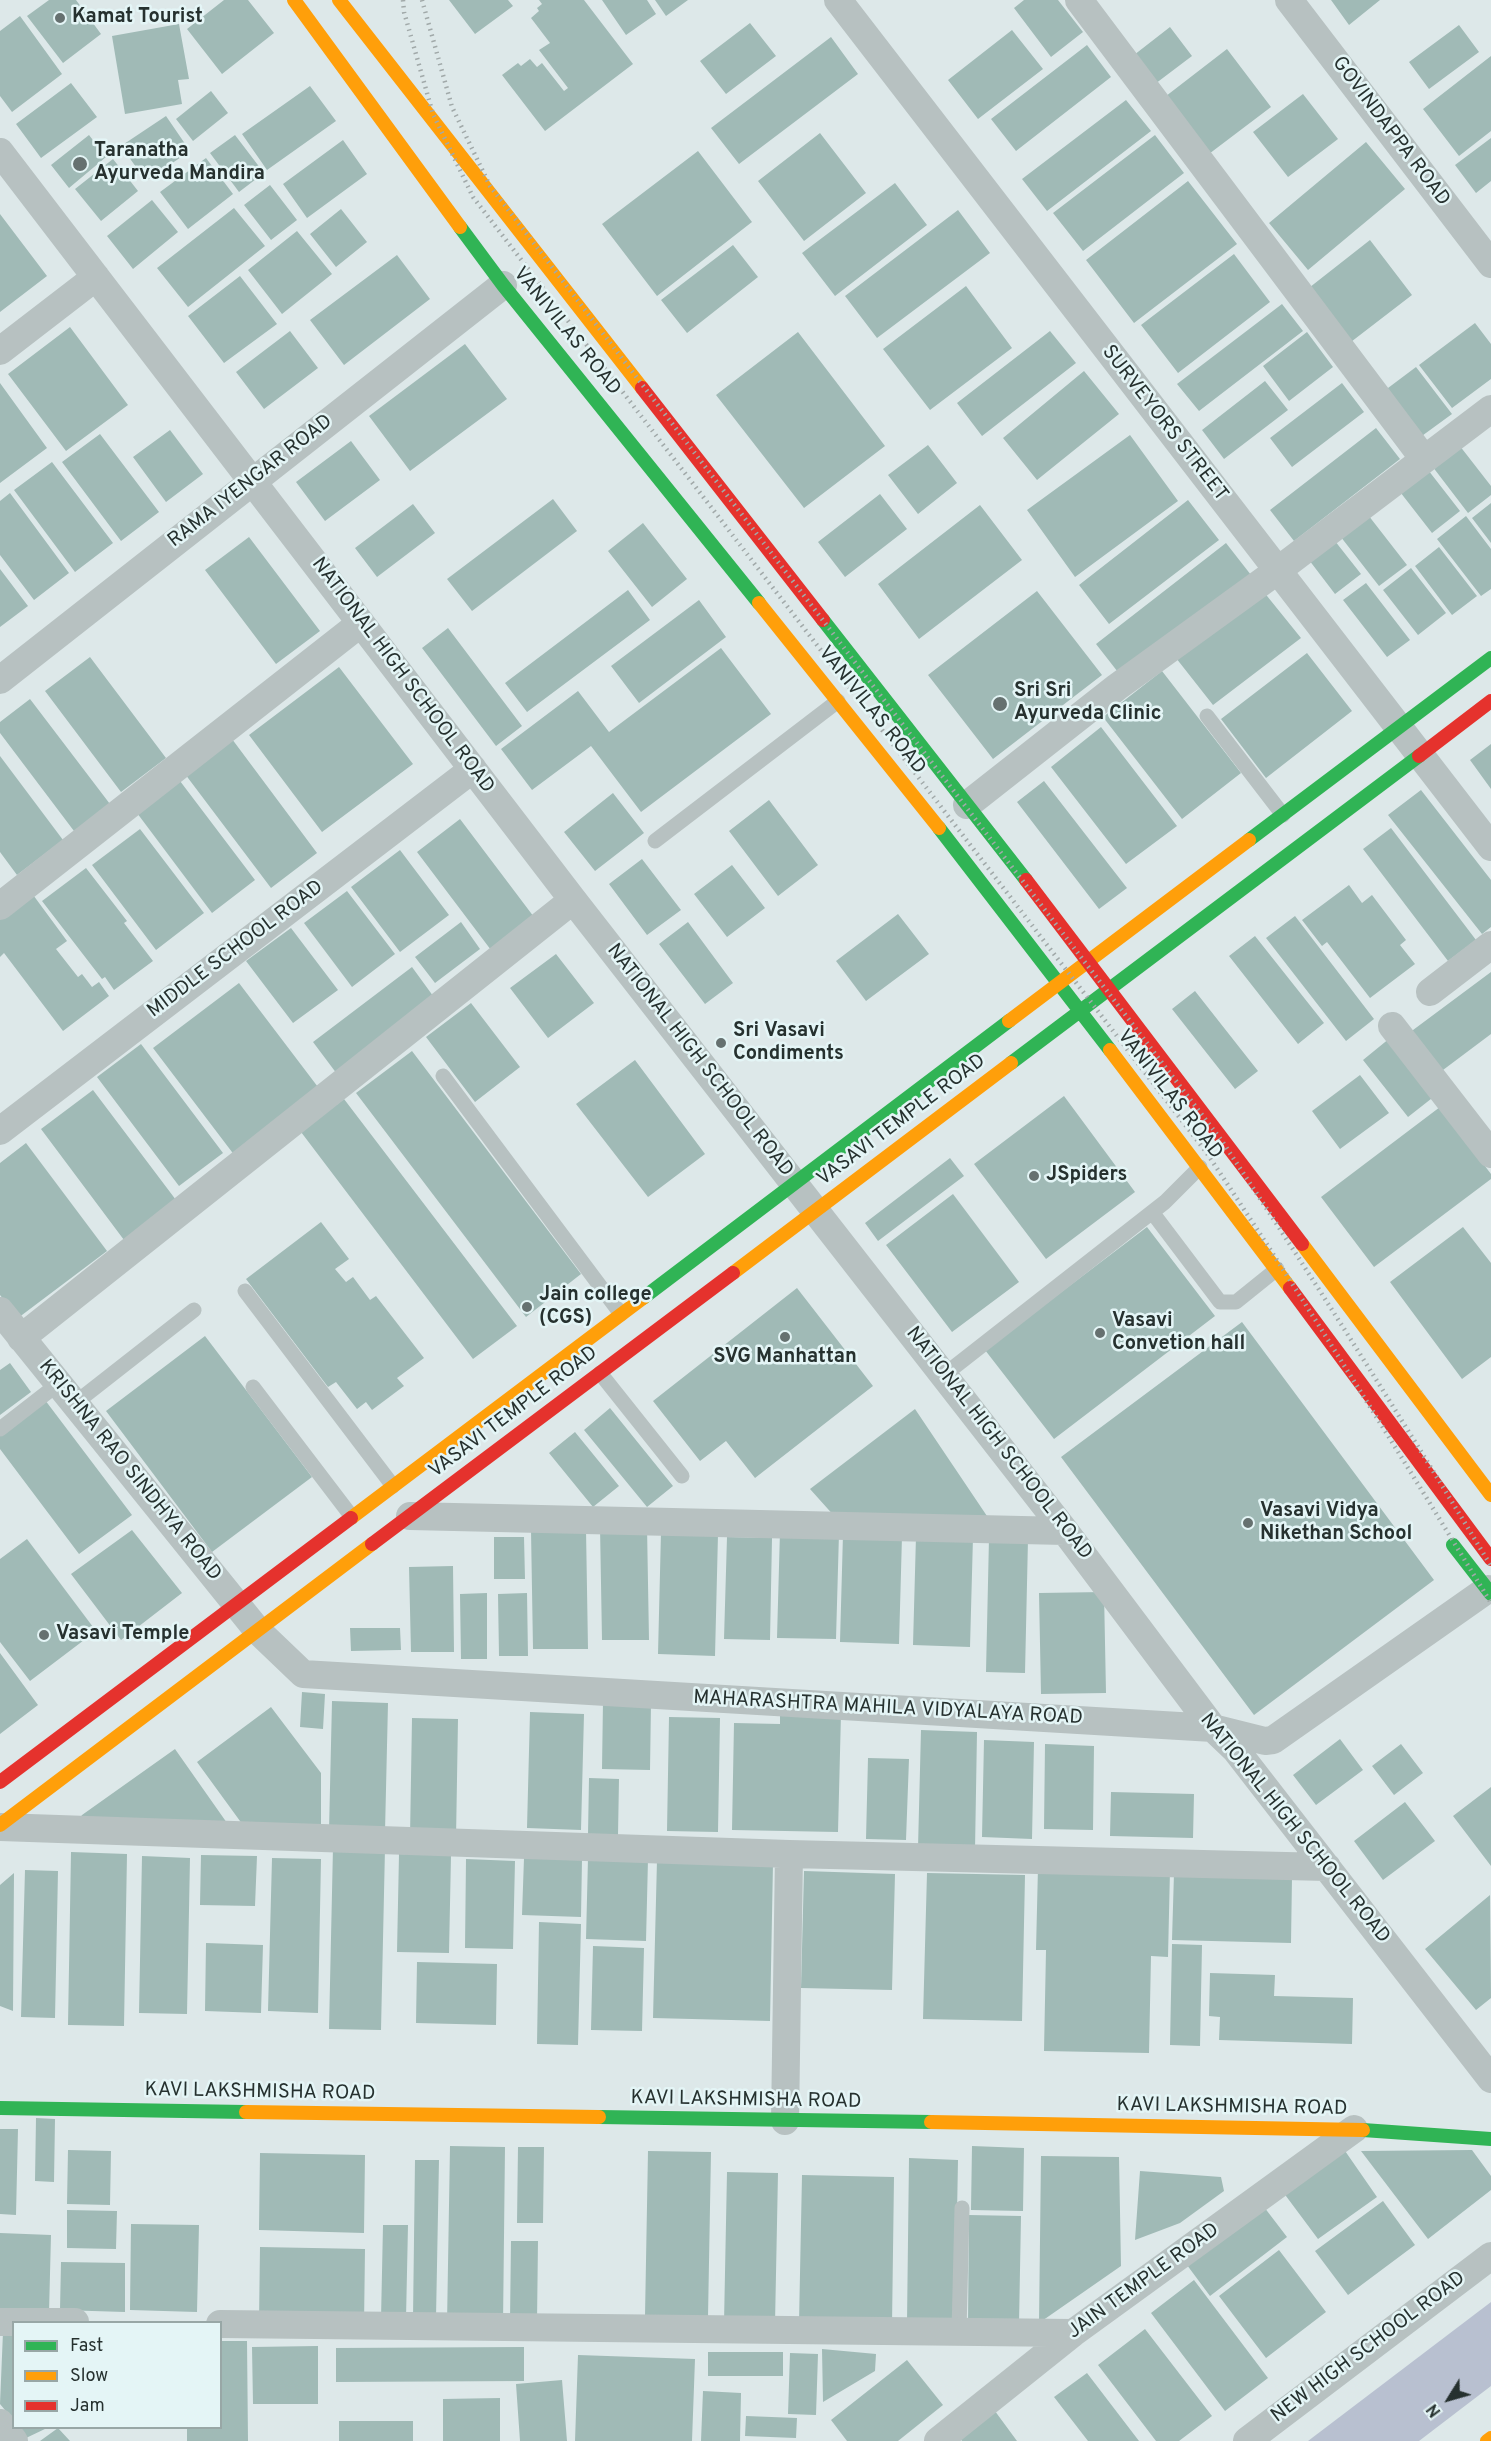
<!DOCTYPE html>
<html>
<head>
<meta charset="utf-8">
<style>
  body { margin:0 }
  #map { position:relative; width:1491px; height:2441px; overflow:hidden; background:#dde8e9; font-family:Overpass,sans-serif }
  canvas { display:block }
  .legend { position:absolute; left:12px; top:2321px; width:210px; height:108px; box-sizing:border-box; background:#e4f5f6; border:2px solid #98a7a6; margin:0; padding:8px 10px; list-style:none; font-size:18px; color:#26312f }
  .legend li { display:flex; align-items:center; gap:12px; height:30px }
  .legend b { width:30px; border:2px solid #98a7a6 }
  .north { position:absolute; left:1419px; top:2369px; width:60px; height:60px; -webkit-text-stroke:4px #e4f5f6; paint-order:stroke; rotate:233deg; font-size:16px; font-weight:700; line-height:24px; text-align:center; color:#26312f }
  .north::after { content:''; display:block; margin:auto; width:21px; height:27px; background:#26312f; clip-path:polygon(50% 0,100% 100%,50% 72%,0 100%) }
</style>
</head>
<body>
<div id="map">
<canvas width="1491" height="2441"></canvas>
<ul class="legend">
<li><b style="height:8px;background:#30b455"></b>Fast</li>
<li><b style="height:8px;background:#ff9f0a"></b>Slow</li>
<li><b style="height:8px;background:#e5322d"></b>Jam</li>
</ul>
<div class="north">N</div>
</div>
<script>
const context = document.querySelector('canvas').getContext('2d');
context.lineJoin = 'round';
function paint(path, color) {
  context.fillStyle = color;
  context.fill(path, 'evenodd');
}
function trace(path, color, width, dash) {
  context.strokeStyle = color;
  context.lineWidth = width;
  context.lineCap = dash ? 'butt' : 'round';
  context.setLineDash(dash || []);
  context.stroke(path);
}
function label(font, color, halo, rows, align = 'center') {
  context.font = font + ' Overpass,sans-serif';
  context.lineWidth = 5;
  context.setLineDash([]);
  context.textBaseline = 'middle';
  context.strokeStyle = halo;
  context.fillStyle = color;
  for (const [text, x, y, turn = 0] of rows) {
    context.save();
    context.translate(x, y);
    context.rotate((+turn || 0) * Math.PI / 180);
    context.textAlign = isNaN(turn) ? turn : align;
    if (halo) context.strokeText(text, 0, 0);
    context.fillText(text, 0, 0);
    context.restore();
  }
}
paint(new Path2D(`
  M1491 2302V2386L1419 2441H1308Z`), '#b8c0d0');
paint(new Path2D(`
  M49 0H76L101 34 63 63 27 16Z
  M224 0H248L274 33 222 74 187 29Z
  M449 0H508L513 6 475 34Z
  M539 0H584L633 64 545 131 502 75 518 63 521 66 530 59 537 67 542 63 564 91 568 88 539 50 550 43 531 18 539 11 537 8 542 4Z
  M602 0H647L656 14 626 35Z
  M655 0H688L666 16Z
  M1024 0H1058L1083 32 1051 57 1014 8Z
  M1331 0H1380L1349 25Z
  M20 16 62 74 12 112 0 96V31Z
  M750 23 776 56 726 94 700 61Z
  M179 24 189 79 178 80 182 104 125 114 112 36Z
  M1459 25 1479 52 1429 89 1409 62Z
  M1170 27 1192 56 1147 90 1125 62Z
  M1012 30 1043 69 978 119 948 80Z
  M831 37 858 74 739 164 711 128Z
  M1087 45 1111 77 1016 151 991 119Z
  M1227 49 1271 107 1201 160 1157 103Z
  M1491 56V131L1459 156 1423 109Z
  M71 83 97 117 41 158 16 124Z
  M310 86 336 121 267 170 242 134Z
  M211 91 228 113 193 141 176 119Z
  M1303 94 1338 139 1288 177 1253 132Z
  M1126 100 1151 131 1047 211 1022 179Z
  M166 116 190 151 146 181 121 146Z
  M820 133 866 193 804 241 758 181Z
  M89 135 106 157 69 188 51 165Z
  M235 135 264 173 239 192 210 153Z
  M1155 135 1184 173 1083 251 1053 213Z
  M1491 138V181L1476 193 1455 165Z
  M343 140 367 174 307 218 283 184Z
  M1366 142 1405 189 1308 270 1269 223Z
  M698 151 752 222 657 296 602 224Z
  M206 158 233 194 188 229 160 192Z
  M113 159 138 191 101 221 75 189Z
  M1188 181 1237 244 1134 323 1086 260Z
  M895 183 927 225 835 296 802 253Z
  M270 185 297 220 271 240 244 205Z
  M152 200 178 232 133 269 107 236Z
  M234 208 265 246 188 307 157 268Z
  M341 209 367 242 336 267 310 234Z
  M958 210 990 253 877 338 845 296Z
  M0 214 47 276 0 312Z
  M297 231 332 274 282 314 248 270Z
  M1370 240 1412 295 1347 345 1305 291Z
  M733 245 758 277 687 333 661 300Z
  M1234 254 1270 302 1178 373 1141 325Z
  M397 255 430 299 344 365 310 320Z
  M240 276 277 324 224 363 188 316Z
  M966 286 1012 348 930 410 883 349Z
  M1282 304 1303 331 1199 411 1177 384Z
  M1475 323 1491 344V379L1452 408 1419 365Z
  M70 327 128 405 66 451 8 374Z
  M290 331 318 368 264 409 236 372Z
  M1050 331 1076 363 982 436 957 403Z
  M798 332 885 446 804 508 716 395Z
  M1307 332 1333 367 1289 401 1263 366Z
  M465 344 507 399 410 471 369 416Z
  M1416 367 1452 414 1415 441 1380 394Z
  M1084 371 1119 414 1037 480 1003 438Z
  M1265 381 1288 410 1224 459 1202 430Z
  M0 383 47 448 0 483Z
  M1342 383 1364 412 1292 467 1270 438Z
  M1376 428 1400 459 1294 541 1270 510Z
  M170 430 203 474 166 502 133 457Z
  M100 434 159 512 121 541 62 462Z
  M1130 435 1178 501 1075 577 1027 510Z
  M351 441 380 480 325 521 296 482Z
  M1456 441 1491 486V495L1468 513 1429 462Z
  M928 445 957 483 918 514 888 475Z
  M52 462 113 543 75 572 14 490Z
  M1425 466 1460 511 1432 533 1397 488Z
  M10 493 69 573 34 600 0 555V501Z
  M880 494 907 529 845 577 818 542Z
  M553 499 577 531 472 611 447 579Z
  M1188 500 1219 540 1109 624 1079 585Z
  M1491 503V543L1472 518Z
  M413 504 435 533 377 577 355 548Z
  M980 505 1022 560 919 639 878 584Z
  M1365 511 1407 565 1379 586 1337 532Z
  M1466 516 1491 549V589L1481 596 1437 539Z
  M643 523 687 579 652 607 608 551Z
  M1331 536 1361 574 1335 594 1306 556Z
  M249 537 320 631 276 664 205 570Z
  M1226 543 1251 575 1121 676 1096 644Z
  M1439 547 1477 596 1452 615 1415 566Z
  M1411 568 1446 613 1418 635 1383 590Z
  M0 569 28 606 0 627Z
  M1366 583 1410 640 1387 657 1343 600Z
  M628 590 650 620 527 712 505 683Z
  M1037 591 1102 675 993 759 928 675Z
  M1263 591 1301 638 1213 705 1176 658Z
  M699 600 726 637 639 703 611 666Z
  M448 628 522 726 496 746 422 648Z
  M721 648 771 714 641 812 591 746 532 790 501 749 578 691 609 732Z
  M1307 653 1352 711 1266 778 1221 719Z
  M90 657 166 758 121 792 45 691Z
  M339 667 413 764 322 832 249 735Z
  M1162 671 1241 773 1182 819 1103 717Z
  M30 699 113 808 77 835 0 733V722Z
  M1101 727 1177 826 1126 864 1051 767Z
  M232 739 317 853 271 888 185 774Z
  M1491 744V789L1470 760Z
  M0 756 63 840 17 875 0 852Z
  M180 781 255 880 212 913 137 813Z
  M1044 781 1127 888 1099 909 1017 802Z
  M1421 790 1491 880V927L1482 934 1388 815Z
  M613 793 644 833 595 871 564 832Z
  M769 800 818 865 778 896 729 831Z
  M460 819 540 925 497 958 417 852Z
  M1391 828 1476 940 1448 961 1363 849Z
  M140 829 204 913 156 950 92 865Z
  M400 850 449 915 400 952 351 887Z
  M642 859 681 910 647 935 609 884Z
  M732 865 765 908 727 937 694 894Z
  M86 868 127 921 124 923 153 961 114 990 105 977 102 979 42 901Z
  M1349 885 1362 903 1372 895 1406 940 1400 945 1415 964 1370 998 1327 942 1322 946 1302 920Z
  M28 888 67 941 56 949 78 977 82 974 92 987 99 982 109 996 63 1031 4 953 0 957V909Z
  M347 891 395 954 352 987 304 923Z
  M898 914 929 954 866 1001 836 961Z
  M1295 916 1374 1019 1346 1041 1266 938Z
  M461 922 480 949 435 983 415 957Z
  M688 922 733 983 705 1004 659 944Z
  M291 928 338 990 293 1023 246 961Z
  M1255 936 1324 1023 1298 1044 1229 956Z
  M556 954 594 1003 548 1038 510 988Z
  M412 967 436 1000 337 1074 313 1042Z
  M1491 972V1034L1439 1073 1409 1033Z
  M239 983 321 1091 235 1156 153 1048Z
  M1195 991 1258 1071 1235 1089 1172 1009Z
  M471 1003 520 1067 475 1102 426 1037Z
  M1390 1038 1436 1095 1408 1117 1363 1060Z
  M141 1044 223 1153 179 1186 97 1077Z
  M412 1051 581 1274 526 1317 356 1093Z
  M635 1060 705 1154 648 1197 576 1104Z
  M1360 1075 1389 1113 1340 1149 1312 1111Z
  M93 1090 176 1200 124 1240 41 1129Z
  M1064 1096 1135 1192 1046 1259 974 1164Z
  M344 1099 517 1326 473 1359 301 1132Z
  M1440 1107 1491 1174V1179L1374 1267 1321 1197Z
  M26 1143 107 1251 18 1318 0 1295V1163Z
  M950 1158 964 1176 878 1241 865 1223Z
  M953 1194 1019 1282 952 1332 886 1245Z
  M321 1222 349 1259 335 1269 346 1282 353 1277 370 1300 376 1296 424 1358 397 1378 404 1386 372 1410 366 1402 357 1409 336 1382 328 1387 246 1279Z
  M1147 1227 1215 1316 1054 1439 985 1350Z
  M1463 1227 1491 1263V1357L1462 1379 1390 1282Z
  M797 1288 873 1386 755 1478 726 1441 700 1461 653 1401Z
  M1242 1322 1434 1580 1254 1715 1061 1457Z
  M205 1336 312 1477 212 1552 106 1411Z
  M10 1363 31 1392 0 1415V1370Z
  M45 1400 132 1515 79 1554 0 1449V1434Z
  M610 1408 673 1486 647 1507 584 1430Z
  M915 1409 991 1522 836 1518 810 1489Z
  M575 1432 619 1486 593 1507 549 1453Z
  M600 1526H647L649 1640H602Z
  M586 1529 588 1649H533L531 1530Z
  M132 1530 182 1593 121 1640 71 1574Z
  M780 1531 839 1533 836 1639 777 1638Z
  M661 1532 718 1534 715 1656 658 1654Z
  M843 1534 902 1536 899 1644 840 1642Z
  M916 1536 973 1537 970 1647 913 1645Z
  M494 1537H524L525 1579H494Z
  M727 1537 772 1538 770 1640 724 1639Z
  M989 1538 1028 1539 1025 1673 986 1672Z
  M27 1539 96 1631 30 1681 0 1642V1559Z
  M453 1566 454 1652H411L409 1567Z
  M1104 1592 1106 1693 1041 1694 1039 1593Z
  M487 1593V1659H461L460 1594Z
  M527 1593 528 1656H499L498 1594Z
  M350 1628H400L401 1650 351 1651Z
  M0 1653 38 1705 0 1734Z
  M302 1692 325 1694 323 1729 300 1727Z
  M332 1701 388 1703 385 1832 329 1831Z
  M603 1701 651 1702 650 1770 602 1769Z
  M271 1707 321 1773V1829L248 1832 197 1762Z
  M780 1711 841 1713 838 1832 732 1830 734 1723 780 1724Z
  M530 1712 584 1714 581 1830 527 1828Z
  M669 1717 720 1718 718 1832 667 1831Z
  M412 1718 458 1719 456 1839 410 1837Z
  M921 1730 977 1732 975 1850 918 1848Z
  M1340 1739 1363 1770 1316 1805 1293 1775Z
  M984 1740 1034 1742 1032 1839 982 1837Z
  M1045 1744 1094 1746 1093 1830 1044 1829Z
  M1401 1744 1423 1773 1394 1795 1372 1766Z
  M175 1749 227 1823 78 1821 82 1815Z
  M868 1758 909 1759 906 1840 866 1839Z
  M589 1778 619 1779 618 1835 588 1834Z
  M1491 1787V1866L1453 1816Z
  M1111 1792 1194 1794 1193 1838 1110 1836Z
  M1405 1802 1435 1841 1383 1880 1354 1841Z
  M333 1847 385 1848 381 2030 329 2029Z
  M71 1852 127 1854 124 2026 68 2025Z
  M399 1854 451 1855 449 1953 397 1952Z
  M201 1855 257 1856 255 1906 200 1905Z
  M142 1856 190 1858 187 2014 139 2013Z
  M272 1858 321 1859 318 2013 268 2011Z
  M524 1858 582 1859 581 1917 522 1915Z
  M588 1858 648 1859 646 1941 586 1939Z
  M466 1859 515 1861 513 1949 465 1948Z
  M657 1860 773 1863 770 2021 653 2018Z
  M1038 1867 1170 1870 1168 1957 1151 1956 1149 2053 1044 2051 1046 1950H1036Z
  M25 1870 58 1871 55 2018 21 2017Z
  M804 1871 895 1874 892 1990 801 1988Z
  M14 1873 13 2011 0 2006V1885Z
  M927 1873 1025 1875 1022 2021 923 2019Z
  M1174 1873 1292 1877 1291 1943 1172 1940Z
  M1490 1895 1491 1998 1476 2010 1425 1949Z
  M539 1922 581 1924 578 2045 537 2044Z
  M206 1943 263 1945 261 2013 205 2011Z
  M1172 1944 1202 1945 1200 2046 1170 2045Z
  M593 1946 644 1948 642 2031 591 2030Z
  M417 1962 497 1964 496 2025 416 2023Z
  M1210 1973 1275 1975 1274 1996 1353 1998 1352 2044 1219 2040 1220 2017 1209 2016Z
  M36 2118 55 2119 54 2182 35 2181Z
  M0 2129H18L16 2215 0 2214Z
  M450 2146 505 2147 503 2325 447 2324Z
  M972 2146 1024 2148 1023 2211 971 2210Z
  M518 2147H544L543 2223H517Z
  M1343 2148 1377 2197 1318 2239 1283 2192Z
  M68 2150 111 2151 110 2205 67 2204Z
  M1472 2150 1491 2176V2190L1428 2239 1361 2151Z
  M648 2151 711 2152 708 2317 645 2316Z
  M260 2153 365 2155 364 2233 259 2230Z
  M1041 2156 1119 2157 1121 2266 1039 2323Z
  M909 2158 958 2160 955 2323 907 2322Z
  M415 2160H439L436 2318H413Z
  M1140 2171 1221 2177 1224 2191 1180 2223 1135 2240Z
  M727 2172 778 2173 775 2324 724 2323Z
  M802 2175 894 2177 892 2325 799 2323Z
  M1383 2201 1415 2245 1348 2295 1315 2251Z
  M1261 2203 1287 2237 1210 2296 1184 2261Z
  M67 2210 117 2211 116 2249 67 2248Z
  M969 2215 1021 2216 1019 2324 968 2323Z
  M131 2224 199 2225 197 2312 130 2310Z
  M383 2225H408L406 2319H381Z
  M0 2233 51 2235 49 2313 0 2312Z
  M511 2241H538L537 2322 510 2321Z
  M260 2247 365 2249 364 2325 259 2322Z
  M1279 2250 1326 2312 1266 2358 1219 2296Z
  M61 2262 125 2263V2312L60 2310Z
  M1194 2280 1268 2378 1225 2411 1151 2313Z
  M1145 2329 1212 2416 1179 2441H1156L1098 2365Z
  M14 2331V2421L0 2404 3 2332Z
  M220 2341H247L248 2441H187V2428H220Z
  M318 2346V2404H253L252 2347Z
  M524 2347V2381L336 2382V2348Z
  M822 2349 876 2354 875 2371 823 2402Z
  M708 2352H783V2376H708Z
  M790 2353 818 2354 816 2415 788 2414Z
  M578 2355 695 2359 692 2441H575Z
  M907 2360 943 2405 898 2441H847L831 2420Z
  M1087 2373 1139 2441H1088L1054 2397Z
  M562 2380 567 2441H520L516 2384Z
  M703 2391 741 2393 740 2441H701Z
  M500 2398V2441H443V2399Z
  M992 2407 1017 2441H962L957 2434Z
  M746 2416 797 2418 796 2438 745 2436Z
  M339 2421H413V2441H339Z
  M18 2428H47L26 2438Z
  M58 2428 70 2441H40Z`), '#a0bab6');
trace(new Path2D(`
  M1207 716 1283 815
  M655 841 838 701
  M443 1076 621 1314
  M1152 1212 1220 1302H1236L1277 1269
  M245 1291 393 1486
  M600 1373 682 1476
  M944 1375 1165 1202 1200 1167
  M253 1387 352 1517
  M74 1404 194 1310
  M0 1429 58 1384
  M959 2332 962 2208`), '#b7c1c1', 15);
trace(new Path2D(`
  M838 0 1491 847
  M1079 0 1424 459
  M1289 0 1491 264
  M0 152 573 900 1065 1531 1213 1728 1235 1749 1491 2079
  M0 351 96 277
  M0 680 503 285
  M967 805 1117 687 1277 571 1491 409
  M0 906 361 623
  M1430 992 1491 945
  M1392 1026 1491 1154
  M0 1131 473 769
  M0 1311 258 1631 303 1674 1213 1728 1265 1741 1273 1740 1488 1589
  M21 1338 573 900
  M410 1516 1065 1531
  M0 1827 789 1854 1327 1867
  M785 2121 789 1854
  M0 2322H75
  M220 2324 1073 2333
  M0 2423 14 2441
  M938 2441 1073 2333 1354 2129
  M1247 2441 1491 2256`), '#b7c1c1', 28);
trace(new Path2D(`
  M460 227 503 285 759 603
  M823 620 1026 880
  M939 828 1110 1050
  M1249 840 1491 658
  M1011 1063 1419 756
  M643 1298 1009 1021
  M1453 1545 1491 1594
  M0 2108 246 2112
  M599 2117 931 2122
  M1363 2130 1491 2139`), '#30b455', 14);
trace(new Path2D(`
  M294 0 460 227
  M339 0 642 388
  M759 603 939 828
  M1009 1021 1249 840
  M1110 1050 1290 1288
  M1302 1244 1491 1495
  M733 1273 1011 1063
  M351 1518 643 1298
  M0 1825 372 1544
  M246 2112 599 2117
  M931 2122 1363 2130
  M1487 2441 1491 2438`), '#ff9f0a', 14);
trace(new Path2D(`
  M642 388 823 620
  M1419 756 1491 701
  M1026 880 1302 1244
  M1290 1288 1491 1559
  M372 1544 733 1273
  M0 1782 351 1518`), '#e5322d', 14);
trace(new Path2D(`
  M403 0 404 12 433 114 473 197 1206 1152C1305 1300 1398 1451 1491 1603
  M422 0 452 107 490 186 1222 1141C1315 1281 1404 1422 1491 1566`), '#a1a9a9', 4.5, [1.5, 4.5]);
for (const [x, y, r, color] of [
  [60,18,6,"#667170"],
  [80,164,8,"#667170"],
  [1000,704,8,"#667170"],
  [721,1043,6,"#667170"],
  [1034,1176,6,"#667170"],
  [527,1307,6,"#667170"],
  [1100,1333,6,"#667170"],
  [785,1337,6,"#667170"],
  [1248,1523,6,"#667170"],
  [44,1635,6,"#667170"]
]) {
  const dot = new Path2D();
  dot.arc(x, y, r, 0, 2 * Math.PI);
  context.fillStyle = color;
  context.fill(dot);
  trace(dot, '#e4f5f6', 2);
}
label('bold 20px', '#26312f', '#e4f5f6', [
  ["Kamat Tourist",72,18],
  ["Taranatha",94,152],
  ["Ayurveda Mandira",94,175],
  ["Sri Sri",1014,692],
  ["Ayurveda Clinic",1014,715],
  ["Sri Vasavi",733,1032],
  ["Condiments",733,1055],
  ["JSpiders",1046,1176],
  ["Jain college",539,1296],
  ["(CGS)",539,1319],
  ["Vasavi",1112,1322],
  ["Convetion hall",1112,1345],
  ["SVG Manhattan",785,1358,"center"],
  ["Vasavi Vidya",1260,1512],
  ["Nikethan School",1260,1535],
  ["Vasavi Temple",56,1635]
], 'left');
label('20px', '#26312f', '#e4f5f6', [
  ["GOVINDAPPA ROAD",1390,132,53],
  ["VANIVILAS ROAD",566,332,51],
  ["SURVEYORS STREET",1164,424,52],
  ["RAMA IYENGAR ROAD",251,482,-38],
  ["NATIONAL HIGH SCHOOL ROAD",402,676,53],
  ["VANIVILAS ROAD",871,711,51],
  ["MIDDLE SCHOOL ROAD",236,950,-37],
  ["NATIONAL HIGH SCHOOL ROAD",699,1061,52],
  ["VANIVILAS ROAD",1169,1095,52],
  ["VASAVI TEMPLE ROAD",902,1121,-37],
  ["VASAVI TEMPLE ROAD",514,1413,-37],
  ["NATIONAL HIGH SCHOOL ROAD",998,1444,52],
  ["KRISHNA RAO SINDHYA ROAD",129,1471,51],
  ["MAHARASHTRA MAHILA VIDYALAYA ROAD",888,1709,3],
  ["NATIONAL HIGH SCHOOL ROAD",1294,1829,51],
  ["KAVI LAKSHMISHA ROAD",260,2093,1],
  ["KAVI LAKSHMISHA ROAD",746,2101,1],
  ["KAVI LAKSHMISHA ROAD",1232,2108,1],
  ["JAIN TEMPLE ROAD",1144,2282,-36],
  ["NEW HIGH SCHOOL ROAD",1369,2348,-37]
]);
</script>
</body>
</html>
